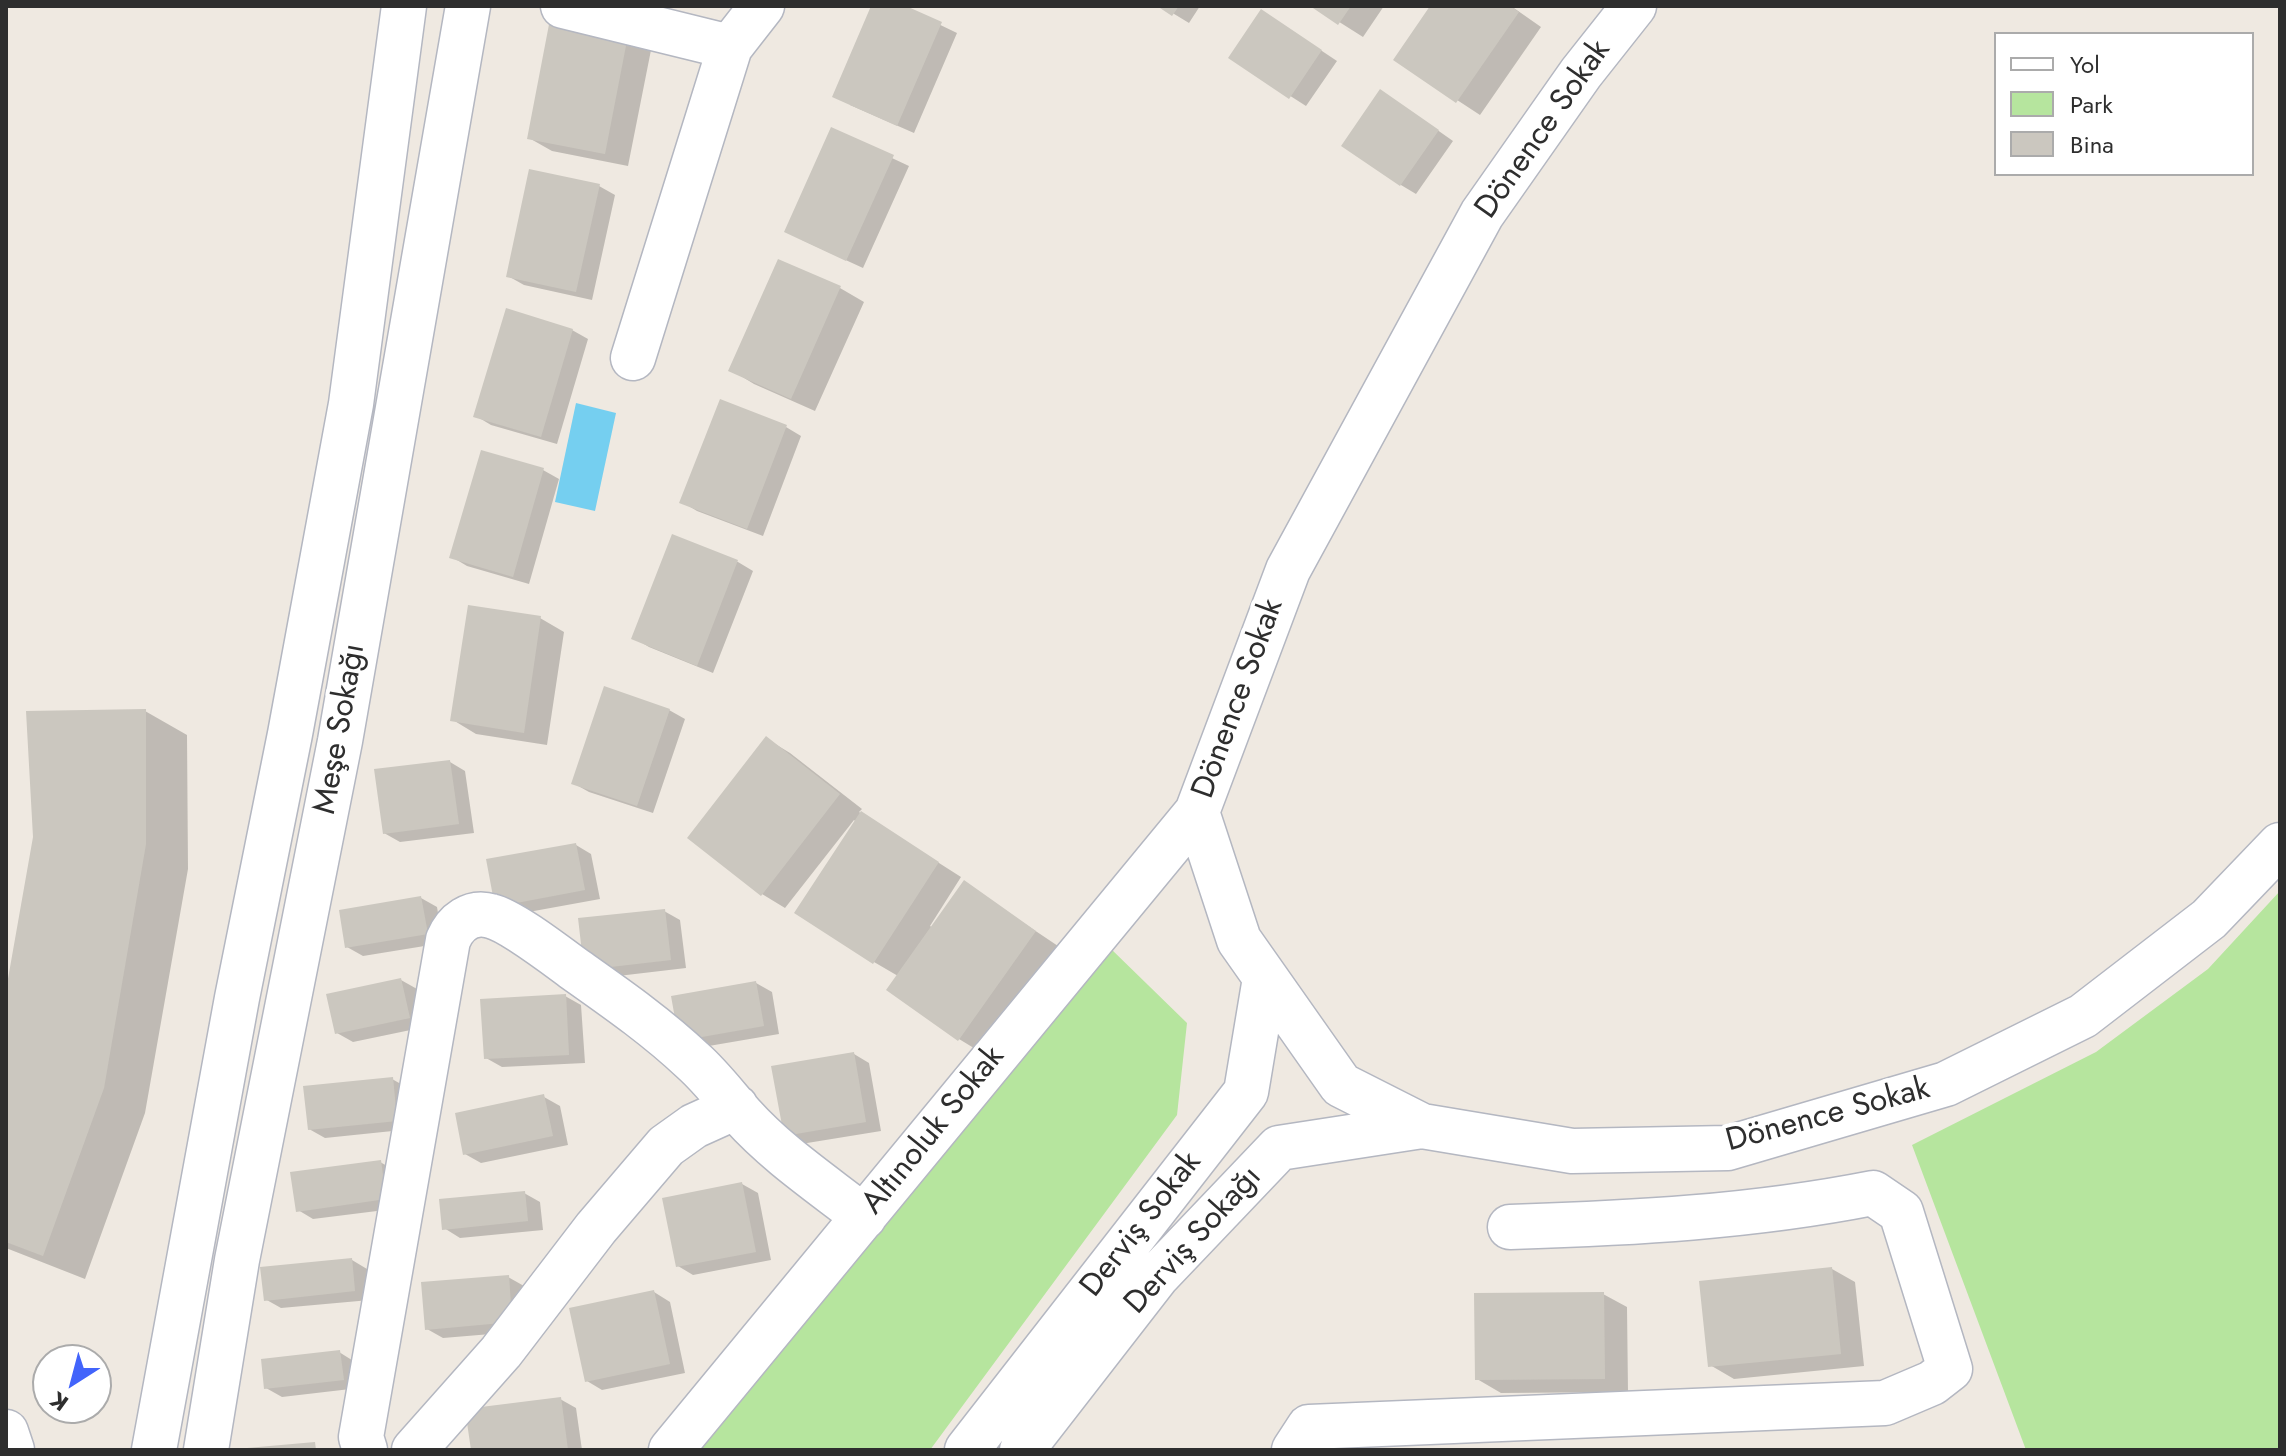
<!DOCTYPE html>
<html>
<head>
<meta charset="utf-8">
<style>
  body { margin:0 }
  #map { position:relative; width:2286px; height:1456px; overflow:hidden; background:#efe9e1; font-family:Jost,sans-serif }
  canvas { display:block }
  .frame { position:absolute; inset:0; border:8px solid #2e2e2e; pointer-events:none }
  .legend { position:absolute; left:1994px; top:32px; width:260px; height:144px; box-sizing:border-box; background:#fff; border:2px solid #ababab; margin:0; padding:10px 14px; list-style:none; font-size:24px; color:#2e2e2e }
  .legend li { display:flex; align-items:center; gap:16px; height:40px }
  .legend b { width:40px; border:2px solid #ababab }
  .north { position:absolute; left:32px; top:1344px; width:80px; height:80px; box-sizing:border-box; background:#fff; border:2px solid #ababab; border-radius:50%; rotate:216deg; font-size:22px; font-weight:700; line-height:32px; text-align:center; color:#2e2e2e }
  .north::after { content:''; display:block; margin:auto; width:28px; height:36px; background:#4264fb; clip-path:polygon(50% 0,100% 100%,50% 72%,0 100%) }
</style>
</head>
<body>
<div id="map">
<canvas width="2286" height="1456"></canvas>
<div class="frame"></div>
<ul class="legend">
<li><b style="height:10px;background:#fff"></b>Yol</li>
<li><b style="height:22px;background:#b6e59e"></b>Park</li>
<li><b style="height:22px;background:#cbc7bf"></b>Bina</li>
</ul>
<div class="north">K</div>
</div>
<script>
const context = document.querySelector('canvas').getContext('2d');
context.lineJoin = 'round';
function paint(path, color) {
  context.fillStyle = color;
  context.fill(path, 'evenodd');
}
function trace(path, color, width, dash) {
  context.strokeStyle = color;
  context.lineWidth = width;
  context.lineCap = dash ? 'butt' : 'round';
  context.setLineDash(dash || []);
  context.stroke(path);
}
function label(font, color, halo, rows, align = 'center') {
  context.font = font + ' Jost,sans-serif';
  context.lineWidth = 8;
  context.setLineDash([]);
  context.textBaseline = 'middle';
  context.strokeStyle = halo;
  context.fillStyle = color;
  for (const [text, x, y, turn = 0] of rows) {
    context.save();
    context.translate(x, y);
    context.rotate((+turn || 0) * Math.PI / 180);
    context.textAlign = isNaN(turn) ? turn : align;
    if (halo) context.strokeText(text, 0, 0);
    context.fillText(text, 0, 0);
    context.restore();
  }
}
paint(new Path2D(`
  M2280 891V1450H2026L1912 1145 2096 1052 2208 969Z
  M1109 947 1187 1023 1177 1115 930 1450H666Z`), '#b6e59e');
paint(new Path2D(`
  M576 403 616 413 595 511 555 502Z`), '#75cff0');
paint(new Path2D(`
  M873 6H901L957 33 914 133 850 105Z
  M1161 6H1200L1189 23Z
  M1314 6H1384L1363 37Z
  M1433 6H1511L1541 27 1480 115 1396 60Z
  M1277 21 1337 61 1306 106 1231 58Z
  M629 32 652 45 628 166 552 151 529 138Z
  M1396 101 1453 141 1416 194 1401 185Z
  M832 130 909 166 863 268 802 240Z
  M599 186 615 195 592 300 524 285 508 276Z
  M779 262 840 288 864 302 815 411 754 384 731 370Z
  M572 330 588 339 557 444 491 425 476 416Z
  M786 427 801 436 763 536 697 511 682 502Z
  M482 452 543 470 559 479 529 584 467 566 452 557Z
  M673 537 738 562 753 571 713 673 649 647 634 638Z
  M540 618 564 632 547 745 476 734 453 720Z
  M669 710 685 719 653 813 589 792 573 783Z
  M145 711 187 735 188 869 145 1113 85 1279 6 1248V1002Z
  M767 739 790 753 862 809 859 812 961 877 930 926 933 928 964 883 1058 946 982 1053 959 1039 898 976 874 962 856 822 854 820 785 908 762 894Z
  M450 762 465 771 474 833 400 842 384 833Z
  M576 845 591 854 600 899 512 915 489 860Z
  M421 898 437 907 443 943 363 956 347 947Z
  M664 911 680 920 686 968 601 978 586 968Z
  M401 980 417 989 425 1027 353 1042 337 1033Z
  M756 983 772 992 779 1034 697 1048 681 1039Z
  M565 996 581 1005 585 1063 502 1067 486 1058Z
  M854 1054 869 1063 881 1131 801 1144 786 1135Z
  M392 1079 408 1088 412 1129 325 1138 309 1129Z
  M544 1097 560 1106 568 1145 481 1163 465 1154Z
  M380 1162 396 1171 401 1208 313 1219 298 1210Z
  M742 1184 758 1193 771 1260 693 1275 678 1266Z
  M524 1193 540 1202 543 1230 460 1238 444 1228Z
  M352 1260 367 1269 370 1300 281 1308 265 1299Z
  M1832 1269 1855 1282 1864 1366 1734 1379 1710 1365Z
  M508 1277 524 1286 527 1331 443 1338 427 1329Z
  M654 1292 670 1302 685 1373 602 1390 587 1381Z
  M1603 1294 1627 1307 1628 1392 1501 1393 1477 1379Z
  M339 1352 355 1362 359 1388 282 1397 266 1388Z
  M560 1399 576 1408 582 1450H473Z`), '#0003');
paint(new Path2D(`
  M871 6H906L942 22 897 126 832 97Z
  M1157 6H1179L1172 16Z
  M1310 6H1351L1338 25Z
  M1430 6H1510L1519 12 1456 103 1393 60Z
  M1261 9 1322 50 1289 99 1228 58Z
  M551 14 629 30 605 154 527 139Z
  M1380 89 1439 130 1400 186 1341 146Z
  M831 127 894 155 846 261 784 232Z
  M529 169 600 184 576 292 506 277Z
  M778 259 841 286 791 399 728 371Z
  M506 308 573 329 541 437 473 417Z
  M720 399 787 425 747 529 679 503Z
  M481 450 544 468 513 577 449 558Z
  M672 534 738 560 697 666 631 639Z
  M468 605 541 616 524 733 450 721Z
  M604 686 670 709 637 806 571 784Z
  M146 709V844L104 1088 43 1256 6 1242V990L33 837 26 711Z
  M766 736 840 794 761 896 687 838Z
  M450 760 459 824 383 834 374 769Z
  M861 811 939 862 873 964 794 913Z
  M576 843 585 890 495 907 486 859Z
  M964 880 1036 931 958 1041 886 990Z
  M421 896 428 934 345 948 339 910Z
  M665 909 671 960 584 970 578 918Z
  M401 978 410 1018 335 1034 326 994Z
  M756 981 764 1026 679 1041 671 996Z
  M566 994 569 1055 484 1059 480 999Z
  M854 1052 866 1122 784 1136 771 1066Z
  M393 1077 397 1121 308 1130 303 1086Z
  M544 1094 553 1136 463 1155 455 1113Z
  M381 1160 386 1199 296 1212 290 1172Z
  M742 1182 756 1252 676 1267 662 1198Z
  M525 1191 528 1221 442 1230 439 1199Z
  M352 1258 355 1291 264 1301 260 1267Z
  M1832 1267 1841 1354 1708 1367 1699 1281Z
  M509 1275 512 1322 425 1330 421 1282Z
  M654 1290 670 1364 585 1382 569 1308Z
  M1604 1292 1605 1379 1475 1380 1474 1293Z
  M340 1350 344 1380 264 1389 261 1359Z
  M561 1397 568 1450H471L465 1409Z
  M315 1442 316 1450H247V1448Z`), '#cbc7bf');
const minor = new Path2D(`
  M563 6 730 47 633 358
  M1634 6 1581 73 1482 214 1288 570 1197 812 1239 940 1341 1085 1422 1126 1572 1151 1728 1148 1946 1084 2083 1016 2209 919 2280 845
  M730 47 762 6
  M6 1432 12 1450
  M154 1450 237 998 290 734 351 404 404 6
  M206 1450 237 1260 340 741 468 6
  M365 1450 361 1437 448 940C455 923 471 910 491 916 511 921 554 954 573 968 614 997 656 1026 693 1061 711 1077 726 1097 742 1115 777 1154 822 1184 864 1217
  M414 1450 501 1352 596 1228 666 1146 694 1126 736 1107
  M671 1450 1197 812
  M967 1450 1246 1092 1265 978
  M1022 1450 1157 1276 1279 1148 1422 1126
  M1294 1450 1309 1427 1885 1403 1932 1383 1950 1369 1901 1212 1873 1193C1751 1217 1633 1223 1510 1227`);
trace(minor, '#b4b7c1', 47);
trace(minor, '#fff', 44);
label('32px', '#2e2e2e', '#fff', [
  ["Dönence Sokak",1544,130,-55],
  ["Dönence Sokak",1239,699,-70],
  ["Meşe Sokağı",341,729,-80],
  ["Dönence Sokak",1828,1116,-15],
  ["Altınoluk Sokak",934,1131,-51],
  ["Derviş Sokak",1142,1225,-52],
  ["Derviş Sokağı",1194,1241,-48]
]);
</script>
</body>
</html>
